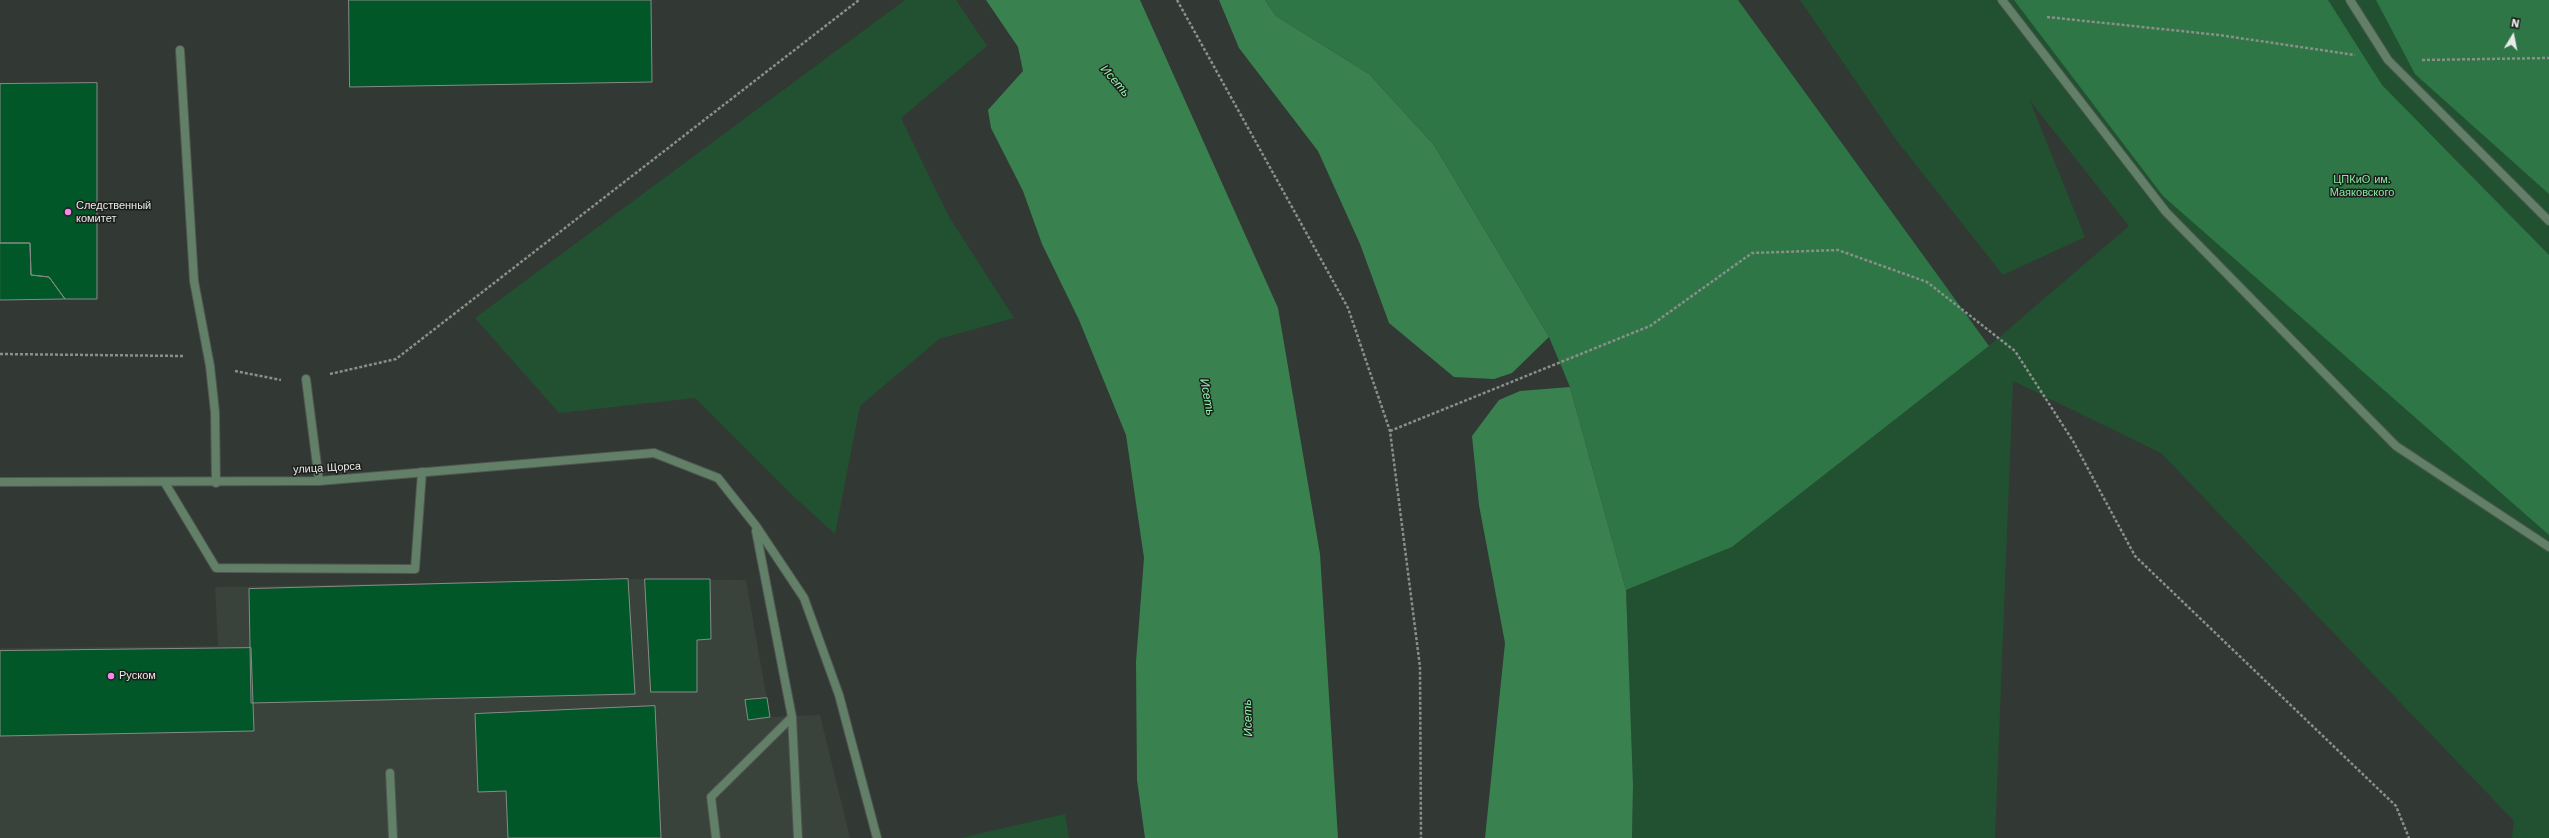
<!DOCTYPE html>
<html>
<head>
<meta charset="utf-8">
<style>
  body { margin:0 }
  #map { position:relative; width:2549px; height:838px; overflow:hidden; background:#323833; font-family:"Work Sans",sans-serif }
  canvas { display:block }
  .north { position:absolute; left:2493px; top:16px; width:40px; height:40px; -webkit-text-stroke:3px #1c1e1c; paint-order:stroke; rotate:10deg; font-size:11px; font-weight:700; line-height:16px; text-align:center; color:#e8ebe8 }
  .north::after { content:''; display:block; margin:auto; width:14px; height:18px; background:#e8ebe8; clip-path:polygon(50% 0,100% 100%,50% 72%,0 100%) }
</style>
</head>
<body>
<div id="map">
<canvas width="2549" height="838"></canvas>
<div class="north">N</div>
</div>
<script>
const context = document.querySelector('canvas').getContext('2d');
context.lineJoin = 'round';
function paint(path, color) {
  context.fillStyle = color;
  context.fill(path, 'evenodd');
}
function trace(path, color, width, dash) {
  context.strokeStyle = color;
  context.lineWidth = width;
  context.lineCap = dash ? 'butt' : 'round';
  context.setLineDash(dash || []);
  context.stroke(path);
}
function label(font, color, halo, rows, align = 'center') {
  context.font = font + ' "Work Sans",sans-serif';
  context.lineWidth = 3;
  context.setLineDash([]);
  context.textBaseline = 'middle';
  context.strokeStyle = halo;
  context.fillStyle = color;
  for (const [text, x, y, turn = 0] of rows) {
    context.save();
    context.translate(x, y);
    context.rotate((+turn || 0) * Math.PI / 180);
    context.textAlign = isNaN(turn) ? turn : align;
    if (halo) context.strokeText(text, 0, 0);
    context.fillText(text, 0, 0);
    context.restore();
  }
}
paint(new Path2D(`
  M628 579 746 580 770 717 820 715 850 838H0V648L218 646 215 587Z`), '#39433b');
paint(new Path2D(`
  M905 0H956L987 46 901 118 948 215 1014 318 939 339 860 406 835 534 791 494 695 398 559 413 475 318Z
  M1800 0H2549V838H2512L2514 821 2161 453 2013 381 1995 838H1632L1633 785 1626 590 1732 547 1989 346 2129 226 2030 101 2085 237 2003 275 1897 141Z
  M1065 814 1069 838H961Z`), '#225131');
paint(new Path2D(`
  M1265 0H1738L1989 346 1732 547 1626 590 1570 387 1549 337 1434 145 1369 74 1276 16Z
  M2014 0H2328L2382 85 2549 255V535L2163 196Z
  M2376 0H2549V194L2415 74Z`), '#2e7645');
paint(new Path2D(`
  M986 0H1140L1278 308 1320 554 1338 838H1145L1137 780 1136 662 1144 558 1126 435 1079 320 1042 244 1023 191 991 128 988 110 1023 71 1018 47Z
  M1219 0H1265L1276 16 1369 74 1434 145 1549 337 1512 373 1494 379 1454 377 1389 323 1360 244 1318 151 1239 48Z
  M1570 387 1626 590 1633 785 1632 838H1485L1505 643 1479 505 1472 436 1499 400 1520 391Z`), '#3a8150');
const building = new Path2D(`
  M349 0H651L652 82 350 87Z
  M97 83V299H65L49 277 31 275 30 243H0V84Z
  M0 243H30L31 275 49 277 65 299 0 300Z
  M628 579 635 694 251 703 249 589Z
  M645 579H710L711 639 697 640V692H651Z
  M251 648 254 731 0 736V651Z
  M767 698 770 717 748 720 745 700Z
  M655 706 661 838H508L506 791 478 792 475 714Z`);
paint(building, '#025728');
trace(building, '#858b86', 1);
const lane = new Path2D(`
  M180 50 194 281 210 366 215 412 216 483
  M306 379 319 481
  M654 453 718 478 756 526 804 598 839 695 877 838
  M165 483 216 568 415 569 422 472
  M756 531 792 717 798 838
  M390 773 393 838
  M716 838 711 797 792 717`);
const street = new Path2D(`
  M2002 0 2166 212 2396 446 2549 547
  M2350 0 2388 60 2549 221
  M0 482 319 481 654 453`);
trace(lane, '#4f5550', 10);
trace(street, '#4f5550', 10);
trace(new Path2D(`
  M1177 0 1348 308 1390 431 1420 667 1421 838
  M2047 17 2219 35 2355 55
  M2422 60 2549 58
  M0 354 183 356
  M235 371 281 380
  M330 374 396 359 859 0
  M1390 431 1650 326 1752 253 1838 250 1927 282 2015 351 2073 441 2135 556 2396 806 2409 838`), '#8b8f8b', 2.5, [3, 2]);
trace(lane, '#627f68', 8);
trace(street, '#627f68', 8);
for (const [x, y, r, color] of [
  [68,212,4,"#f788eb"],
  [111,676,4,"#f788eb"]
]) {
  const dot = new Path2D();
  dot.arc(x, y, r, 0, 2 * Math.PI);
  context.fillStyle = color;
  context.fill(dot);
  trace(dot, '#1c1e1c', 1.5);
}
label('11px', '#87e8a2', '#1c1e1c', [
  ["ЦПКиО им.",2362,180],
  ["Маяковского",2362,193]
]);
label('11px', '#e8ebe8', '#1c1e1c', [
  ["Следственный",76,206],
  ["комитет",76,219],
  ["Руском",119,676]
], 'left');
label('11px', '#e8ebe8', '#1c1e1c', [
  ["улица Щорса",327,468,-3]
]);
label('italic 12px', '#91f3ac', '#1c1e1c', [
  ["Исеть",1115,81,49],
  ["Исеть",1207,397,80],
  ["Исеть",1248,718,-92]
]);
</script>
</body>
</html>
